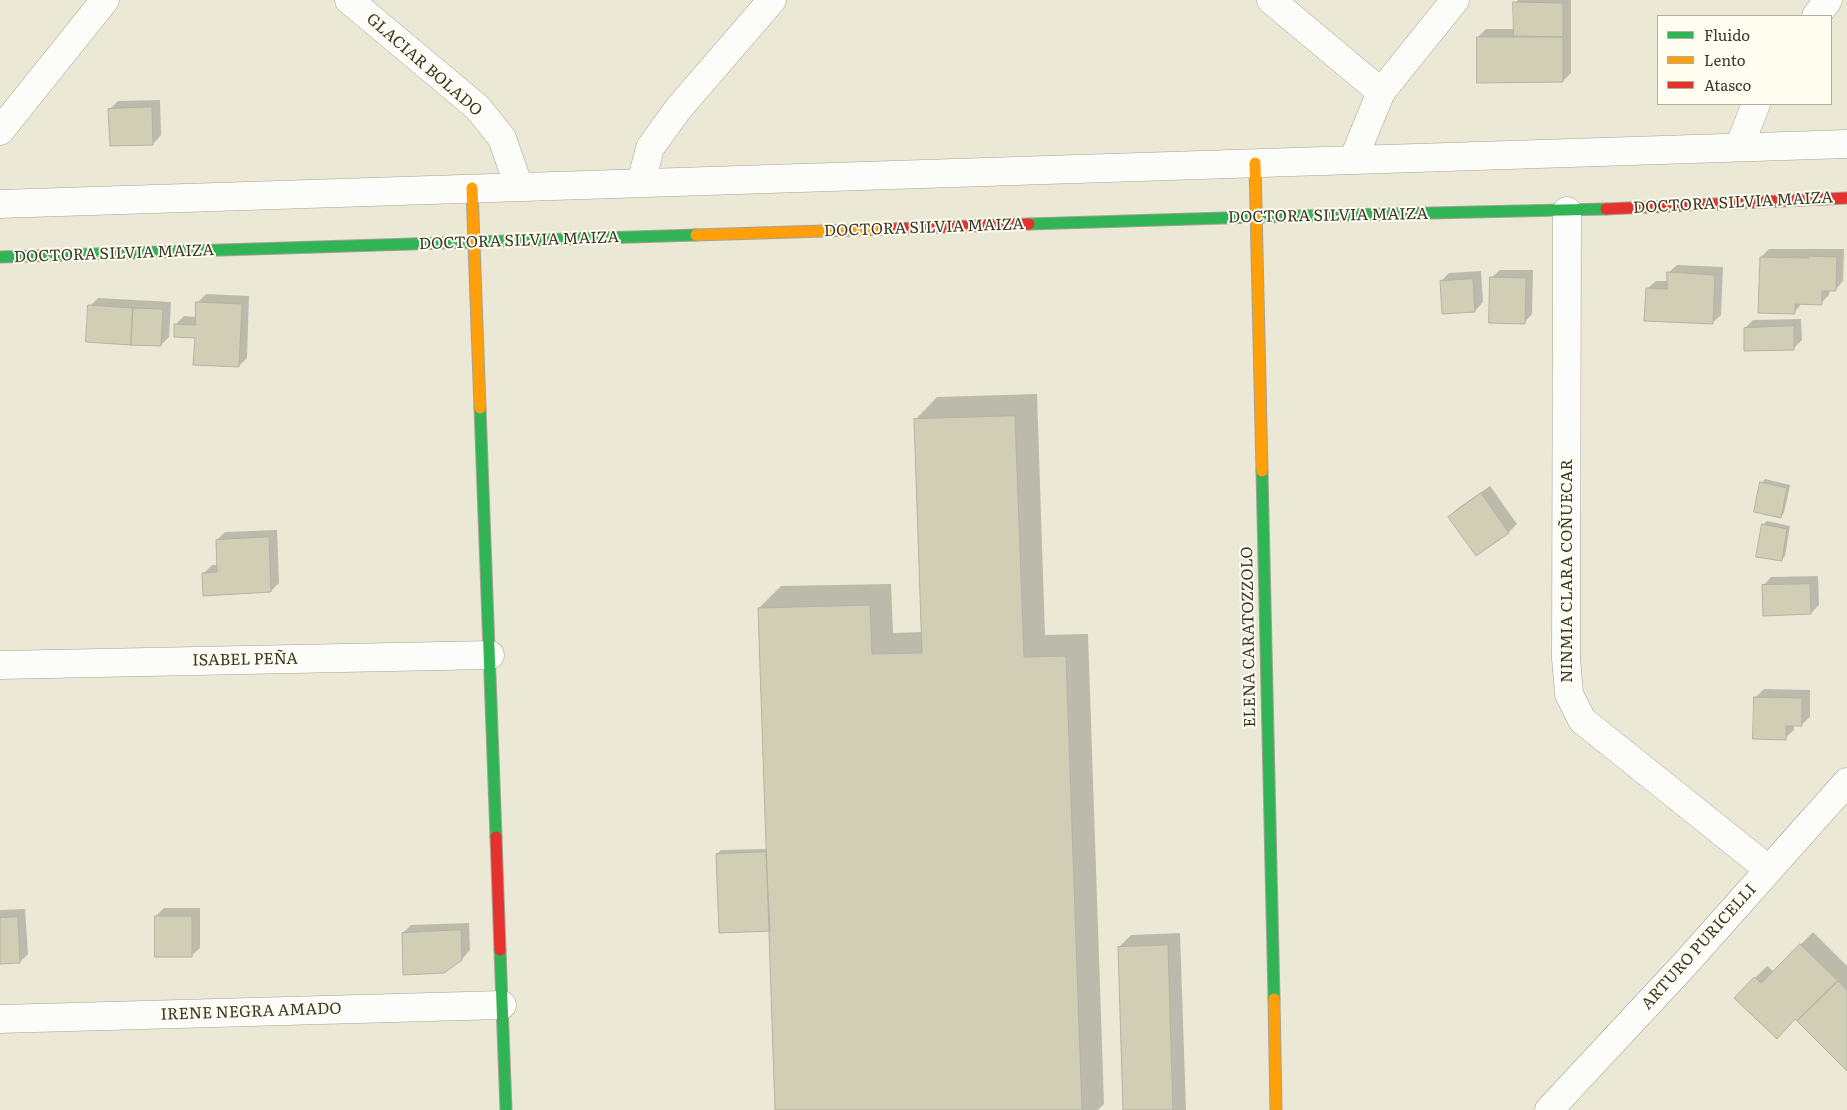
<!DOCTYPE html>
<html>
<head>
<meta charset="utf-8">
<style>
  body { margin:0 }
  #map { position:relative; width:1847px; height:1110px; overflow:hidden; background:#ebe9d6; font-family:Literata,serif }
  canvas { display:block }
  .legend { position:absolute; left:1657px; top:15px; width:175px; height:90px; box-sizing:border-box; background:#fefdef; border:1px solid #afaea0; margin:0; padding:6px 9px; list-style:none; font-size:15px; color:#39382a }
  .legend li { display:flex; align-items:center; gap:10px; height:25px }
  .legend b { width:25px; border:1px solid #afaea0 }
</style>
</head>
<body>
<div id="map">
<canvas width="1847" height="1110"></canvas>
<ul class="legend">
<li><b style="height:6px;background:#30b455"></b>Fluido</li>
<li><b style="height:6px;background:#ff9f0a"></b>Lento</li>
<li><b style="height:6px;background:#e5322d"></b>Atasco</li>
</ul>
</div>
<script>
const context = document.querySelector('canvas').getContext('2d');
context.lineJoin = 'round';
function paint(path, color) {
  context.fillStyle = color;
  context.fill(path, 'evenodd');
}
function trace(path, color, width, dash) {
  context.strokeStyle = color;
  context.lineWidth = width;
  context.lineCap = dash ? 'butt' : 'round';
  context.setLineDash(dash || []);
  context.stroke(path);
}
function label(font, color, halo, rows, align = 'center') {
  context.font = font + ' Literata,serif';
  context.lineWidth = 4;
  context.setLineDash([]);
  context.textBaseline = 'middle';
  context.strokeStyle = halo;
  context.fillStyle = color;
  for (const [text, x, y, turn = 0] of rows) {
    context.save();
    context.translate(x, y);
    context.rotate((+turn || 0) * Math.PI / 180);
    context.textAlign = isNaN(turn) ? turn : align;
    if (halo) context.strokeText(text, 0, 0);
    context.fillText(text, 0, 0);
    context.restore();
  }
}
paint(new Path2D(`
  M1518 0H1571V73L1563 81 1478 37 1486 29H1515V3Z
  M160 100 161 135 153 144 110 109 118 101Z
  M1769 249H1844L1843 281 1835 290 1830 289 1829 295 1821 303H1802L1794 313 1761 257Z
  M1677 265 1723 267 1721 315 1712 323 1647 289 1656 281H1668V273Z
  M1500 270H1533L1532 314 1524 323 1491 278Z
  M1481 271 1483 302 1475 311 1441 281 1449 273Z
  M206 294 249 296 247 358 239 366 176 324 184 316 197 317V303Z
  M98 298 171 302 169 337 161 345 90 306Z
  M1801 319 1802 340 1794 348 1745 328 1753 320Z
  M1037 394 1045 635 1088 634 1104 1104 1098 1110H776L770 930 717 854 721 850 767 849 759 608 781 586 891 584 893 633 922 632 915 420 937 397Z
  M1765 479 1790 485 1784 513 1780 516 1762 483Z
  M1490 486 1517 524 1509 532 1476 555 1449 517 1457 509Z
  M1767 521 1790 526 1785 556 1781 560 1763 525Z
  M277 530 279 583 271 591 204 573 212 565H218L217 540 225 532Z
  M1818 576 1819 605 1811 613 1763 586 1771 577Z
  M1764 689 1810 690V717L1801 725H1794V730L1785 738 1756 697Z
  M164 908H200V948L191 956 156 916Z
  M25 909 28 954 20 962 0 963V910Z
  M469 923 470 950 462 959 403 933 411 925Z
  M1813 932 1847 966V1069L1755 978 1767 966 1774 972Z
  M1180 933 1186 1110H1124L1119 947 1131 935Z`), '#0003');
const building = new Path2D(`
  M1513 2 1563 3V37L1514 36Z
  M1477 37H1563V82L1477 83Z
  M152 107 153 145 110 146 108 109Z
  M1808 256 1837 257 1836 291H1822V305L1795 304V314L1758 313 1760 257 1808 258Z
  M1667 272 1715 275 1713 324 1644 321 1646 288 1667 289Z
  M1490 277 1526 278 1525 324 1489 323Z
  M1473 279 1475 312 1442 314 1440 281Z
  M196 302 242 304 239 367 193 365 195 338 174 337V324L195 325Z
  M88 305 133 308 131 345 86 342Z
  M133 308 163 309 161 346 131 345Z
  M1794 326V350L1744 351V328Z
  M1015 416 1024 657 1066 656 1082 1110H775L758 608 870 605 872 654 922 653 914 419Z
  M1760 482 1787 488 1781 518 1754 512Z
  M1481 493 1509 533 1476 556 1448 517Z
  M1762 524 1787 529 1782 561 1756 557Z
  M269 537 271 592 203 596 202 573 217 572 216 540Z
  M1810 584 1811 614 1763 616 1762 585Z
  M1754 697 1802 698V726H1786V740L1753 739Z
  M766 852 770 931 719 933 716 854Z
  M155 916H192V957H155Z
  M18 917 20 963 0 964V918Z
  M461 930 462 960 444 973 403 975 402 933Z
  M1800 944 1838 981 1797 1021 1795 1019 1777 1039 1734 998 1754 977 1761 983Z
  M1168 945 1173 1110H1123L1118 947Z
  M1838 981 1847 990V1071L1797 1021Z`);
paint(building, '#d0ceb4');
trace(building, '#b3b3a3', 1);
const street = new Path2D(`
  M349 0 478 108 502 138 519 187
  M1271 0 1381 92
  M1816 16 1828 0
  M0 131 105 0
  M1739 147 1756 104
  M1353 160 1381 92 1455 0
  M641 183 650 148 678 109 772 0
  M0 204 1847 144
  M1567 211 1566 658 1569 694 1582 720 1768 869
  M0 665 490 655
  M0 1019 502 1005
  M1549 1110 1685 964 1847 782`);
const fast = new Path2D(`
  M1029 224 1256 217 1606 209
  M0 257 696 235
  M480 408 496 837
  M1262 471 1274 999
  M500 950 506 1110`);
const slow = new Path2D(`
  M1255 163 1262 471
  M472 188 480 408
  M696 235 888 229
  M1274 999 1276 1110`);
const jam = new Path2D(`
  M1606 209 1847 198
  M888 229 1029 224
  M496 837 500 950`);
trace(street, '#a4a293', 29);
trace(fast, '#a4a293', 13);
trace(slow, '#a4a293', 13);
trace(jam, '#a4a293', 13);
trace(street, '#fcfcf9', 28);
trace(fast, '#30b455', 11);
trace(slow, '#ff9f0a', 11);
trace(jam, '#e5322d', 11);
label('16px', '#39382a', '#fefdef', [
  ["GLACIAR BOLADO",424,65,41],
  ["DOCTORA SILVIA MAIZA",1733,203,-3],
  ["DOCTORA SILVIA MAIZA",1328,216,-1],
  ["DOCTORA SILVIA MAIZA",924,228,-2],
  ["DOCTORA SILVIA MAIZA",519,241,-2],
  ["DOCTORA SILVIA MAIZA",114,254,-2],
  ["NINMIA CLARA COÑUECAR",1567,571,-90],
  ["ELENA CARATOZZOLO",1249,637,-91],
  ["ISABEL PEÑA",245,660,-1],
  ["ARTURO PURICELLI",1699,947,-48],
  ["IRENE NEGRA AMADO",251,1012,-2]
]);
</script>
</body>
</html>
